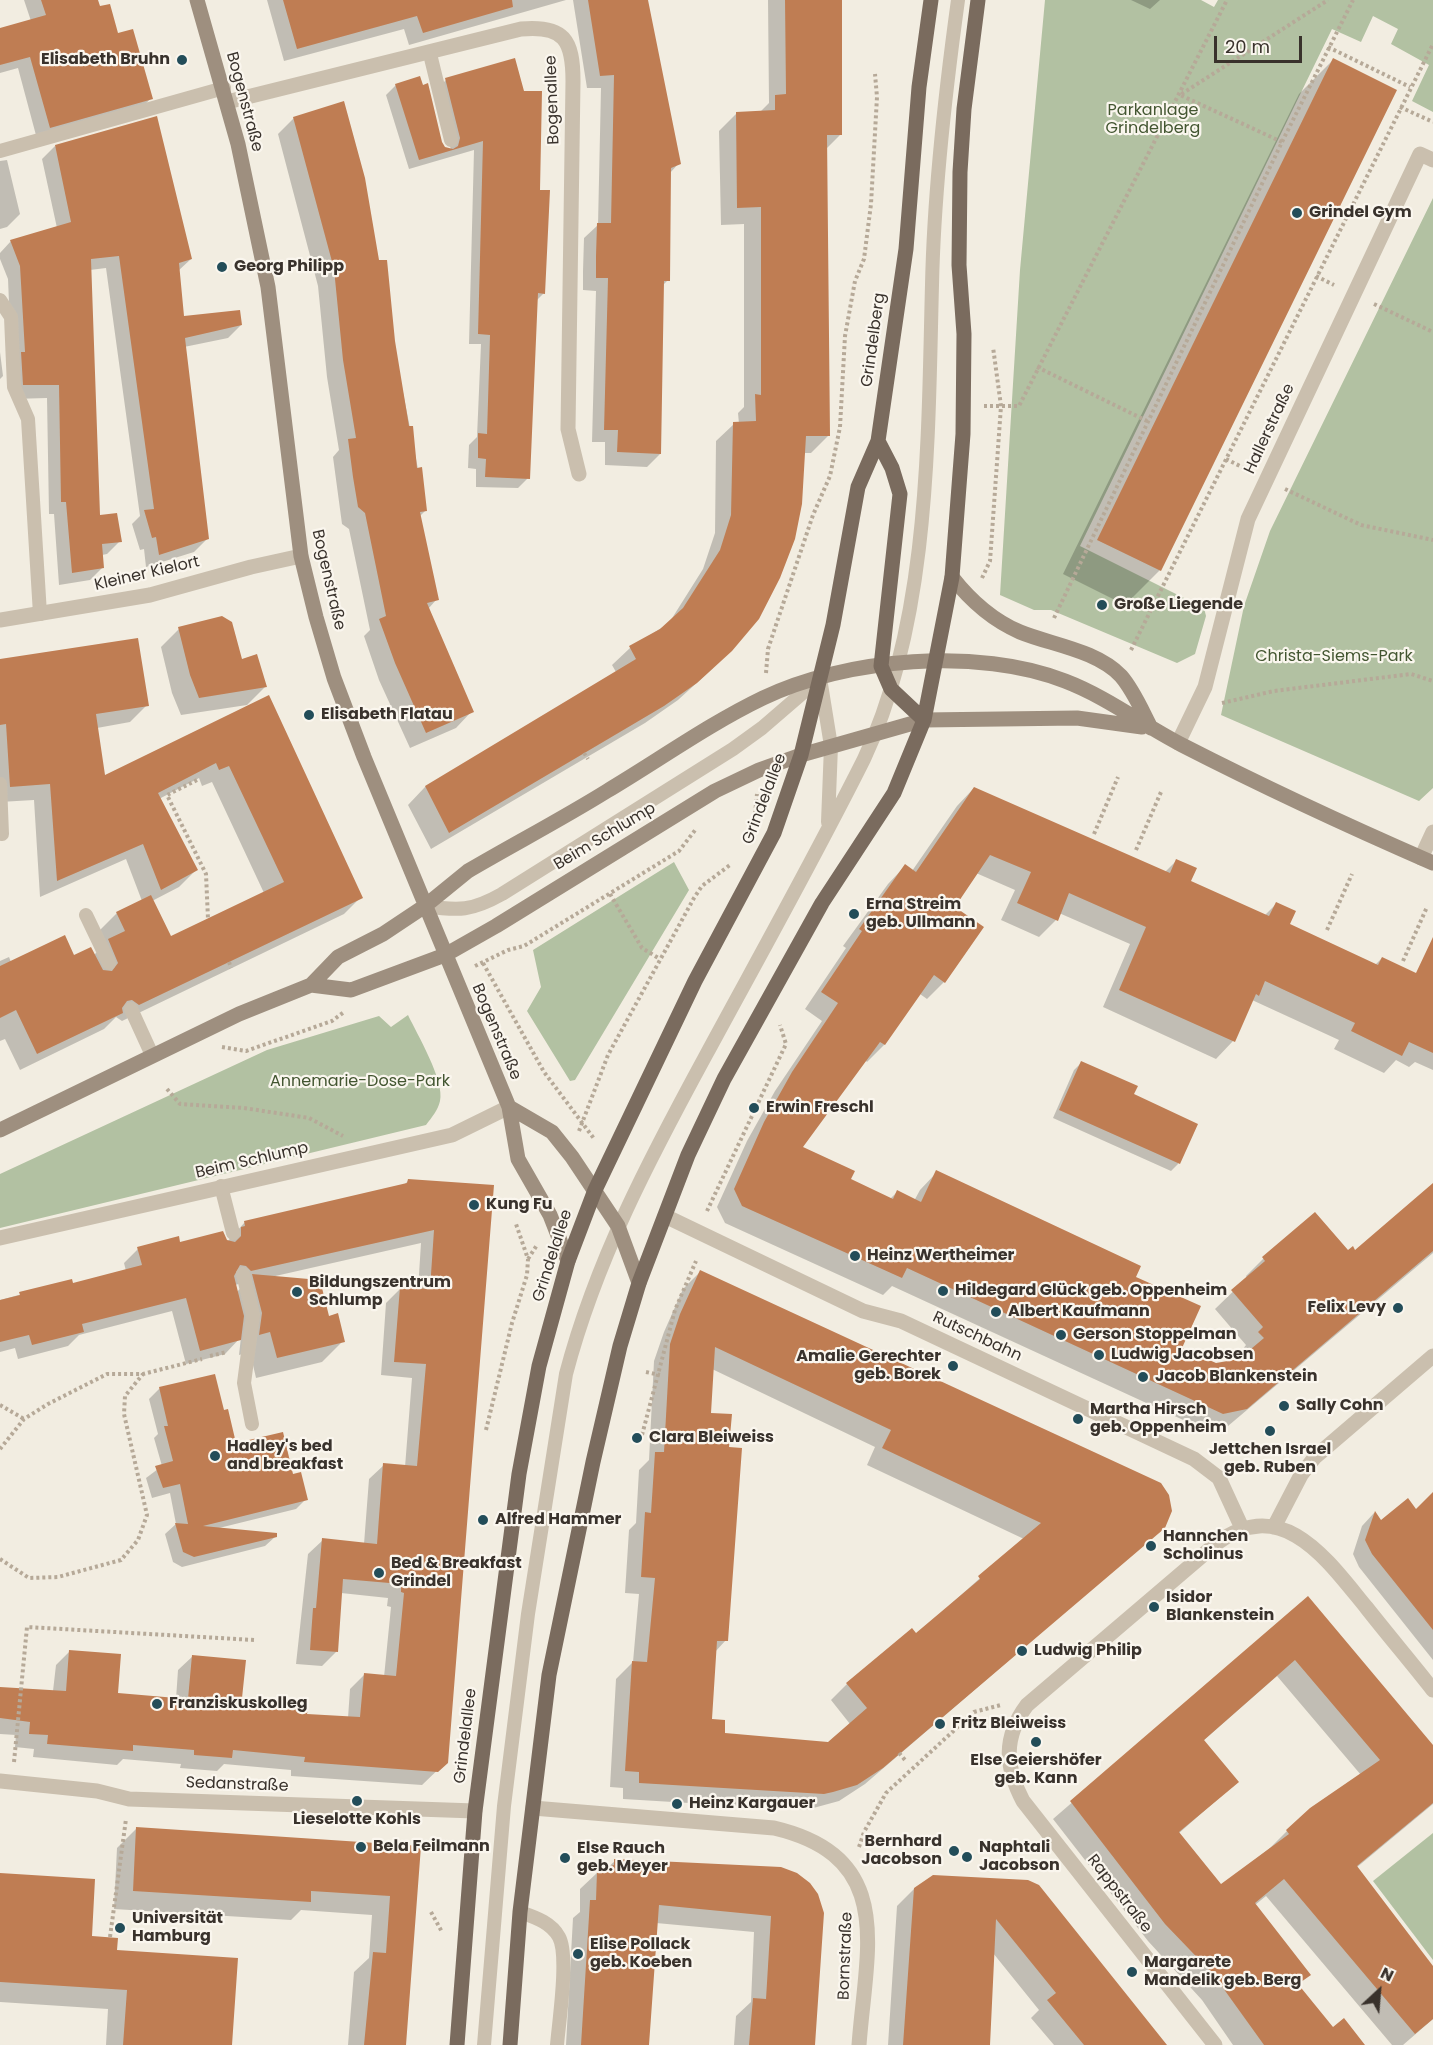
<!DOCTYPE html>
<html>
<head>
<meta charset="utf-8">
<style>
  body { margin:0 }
  #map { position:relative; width:1433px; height:2045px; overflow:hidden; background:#f2ede1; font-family:Poppins,sans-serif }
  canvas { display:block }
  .north { position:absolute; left:1349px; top:1961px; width:60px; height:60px; -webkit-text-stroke:4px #faf6ee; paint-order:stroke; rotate:26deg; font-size:16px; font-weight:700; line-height:24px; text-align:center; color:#39322c }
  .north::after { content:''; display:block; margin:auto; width:21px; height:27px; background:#39322c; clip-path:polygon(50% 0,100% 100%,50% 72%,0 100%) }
  .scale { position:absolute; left:1214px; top:36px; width:88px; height:27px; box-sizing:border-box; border:3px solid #39322c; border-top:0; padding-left:8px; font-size:18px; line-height:21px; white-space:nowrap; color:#39322c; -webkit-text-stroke:4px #faf6ee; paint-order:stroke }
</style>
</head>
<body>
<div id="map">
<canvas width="1433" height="2045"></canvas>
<div class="north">N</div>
<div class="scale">20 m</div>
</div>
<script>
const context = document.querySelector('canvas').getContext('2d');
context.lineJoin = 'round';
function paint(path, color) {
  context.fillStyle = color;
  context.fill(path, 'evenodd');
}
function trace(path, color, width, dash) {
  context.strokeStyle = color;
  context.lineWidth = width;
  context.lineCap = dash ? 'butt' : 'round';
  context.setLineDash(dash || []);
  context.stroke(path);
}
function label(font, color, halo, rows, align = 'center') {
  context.font = font + ' Poppins,sans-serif';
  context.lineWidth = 4.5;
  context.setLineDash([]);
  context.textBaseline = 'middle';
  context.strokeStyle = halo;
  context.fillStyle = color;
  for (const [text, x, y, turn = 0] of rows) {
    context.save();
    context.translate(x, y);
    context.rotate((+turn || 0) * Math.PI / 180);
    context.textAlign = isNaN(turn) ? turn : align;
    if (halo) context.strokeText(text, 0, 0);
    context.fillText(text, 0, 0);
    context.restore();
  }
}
paint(new Path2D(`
  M1045 0H1201L1214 7 1218 0H1433V112L1412 101 1429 65 1391 44 1398 29 1373 16 1361 42 1332 29 1080 546 1204 608 1206 616 1195 654 1177 663 1051 610H1034L1000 595 1020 270Z
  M1433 198V788L1419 801 1221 715 1244 606 1270 531Z
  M674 862 689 890 575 1080 570 1081 527 1011 541 987 533 950Z
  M408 1015C417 1034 445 1081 440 1101 438 1110 432 1117 426 1125L0 1228V1174L267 1050 379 1016 391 1027Z
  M1433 1833V1960L1373 1881Z`), '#b2c1a2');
paint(new Path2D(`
  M24 0H96L151 98 139 111 37 139 18 68 0 73V30L31 21Z
  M267 0H566L409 45 404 29 284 61Z
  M573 0H646L679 163 670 173 668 280 662 286 660 454 647 467 605 465V442H592L596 291 583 290V271L584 238 598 225 601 88H587Z
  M768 0H840V135L826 149 828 436 811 453H803L713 668 678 700 645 723 431 849 408 805 425 787 616 672 612 665 630 648 669 623 703 569 715 533 716 441 734 424H739L738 413 744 407V224L721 225 719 131 736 114 760 112 769 103Z
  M1131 0H1160L1150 9Z
  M1333 60 1160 570 1125 605 1063 574 1299 94Z
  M446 80 539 192 544 293 536 301 528 478 518 488 476 487V469L468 468 469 445 477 437 481 344H469L474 150 409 169 386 95 396 85 444 148 451 150 436 90Z
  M294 118 393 341 426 510 420 516 437 599 428 609 472 711 456 728 410 748 379 680 364 636 370 630 349 529 342 524 333 457 339 450 327 377 318 286 278 134Z
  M55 146 191 259 178 271 183 317 241 325 228 338 184 347 207 539 194 552 146 567 144 549 140 550 132 524 140 516 106 268 90 270 98 517 120 541 107 554 102 555 103 567 90 580 59 585 54 514H49L47 398 13 399 8 279 0 259V253L11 241 57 228 42 159Z
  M7 160 20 214 7 227 0 229V161Z
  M0 352 3 376 0 379Z
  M179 629 241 661 265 687 247 705 181 715 172 693 161 647Z
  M0 660 147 705 130 722 97 728 103 777 268 697 361 897 344 914 122 1021 116 1017 104 1029 20 1070 5 1039 0 1041V961L9 957 11 962 94 955 106 943 100 930 117 913 142 901 126 859 40 897 34 800 0 802ZM199 778 202 786 212 782 264 893 170 938 152 901 179 887 196 870 159 799Z
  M974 788 1165 872 1177 860 1189 882 1264 916 1276 904 1288 925 1375 965 1382 958 1433 988V1070L1415 1062 1409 1067 1396 1060 1384 1073 1334 1049 1339 1040 1252 1000 1233 1041 1216 1059 1103 1007 1130 944 1059 913 1056 920 1039 937 1001 920 1015 890 976 873 953 908 944 982 927 999 920 994 884 1045 867 1062 865 1060 801 1148 849 1180 890 1199 897 1192 914 1201 920 1190 937 1172 1134 1277 1180 1349 1216 1365 1240 1360 1246 1355 1242 1350 1246 1345 1215 1309 1247 1278 1246 1276 1263 1259 1315 1214 1348 1252H1355L1433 1185V1253L1228 1426 1205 1430 892 1286 883 1295 725 1223 717 1207 747 1141 775 1091 822 1021 805 1009 846 948 843 946 888 884 905 866 912 871 957 806Z
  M1081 1063 1132 1095 1196 1125 1178 1164 1171 1171 1053 1118 1074 1070Z
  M408 1181 492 1186 446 1762 422 1785 291 1776V1770L224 1764 217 1771 180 1768 181 1764 123 1759 117 1765 33 1757 34 1749 15 1747 16 1735 0 1734V1688L53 1691 56 1665 70 1651 116 1694 176 1699 178 1670 193 1656 241 1699 305 1715 348 1718 350 1689 364 1675 384 1677 391 1607 387 1606 388 1598 341 1593 336 1652 322 1666 296 1664 308 1554 323 1540 364 1544 369 1479 384 1465 405 1467 412 1378 381 1375 386 1303 401 1288 418 1290 421 1243 271 1277 328 1317 343 1341 322 1362 256 1378 250 1352 239 1355 241 1337 225 1354 186 1364 172 1311 79 1335 68 1346 18 1359 15 1348 0 1352V1300L71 1281 72 1284 126 1271 124 1263 138 1249 228 1241 245 1222 404 1185ZM246 1282 237 1292 235 1285Z
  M700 1272 1164 1527 865 1784 839 1801 806 1810 623 1799V1788L610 1787 616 1679 633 1662 639 1594 625 1593 629 1530 636 1523 639 1470 649 1460 654 1361 664 1332 683 1289ZM712 1369 875 1447 867 1465 1024 1539 916 1635 847 1684 831 1700 850 1724 829 1743 723 1734 710 1720 715 1652 726 1640 727 1448 709 1414Z
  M160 1388 223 1411 235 1445 292 1475 306 1499 296 1509 219 1528 276 1536 265 1546 182 1567 173 1562 165 1534 176 1524 170 1493 152 1498 146 1478 162 1466 154 1438 158 1434 149 1399Z
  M1433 1496V1660L1359 1567 1353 1554 1362 1526 1374 1513 1381 1522 1416 1511Z
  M1308 1598 1433 1748V1804L1356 1868 1433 1968V2019L1403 2045H1392L1266 1896 1255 1905 1309 1975 1297 1986 1333 2029 1362 2045H1233L1202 2000 1148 1941 1053 1819ZM1277 1676 1361 1775 1287 1831 1270 1848 1221 1886 1178 1834 1237 1782 1203 1741Z
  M136 1829 420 1847 404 2045H348L354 1972 369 1958 372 1915 301 1910 291 1920 114 1909 117 1848Z
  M615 1861 781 1869 813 2045H734L736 2016 751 2002 754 1932 656 1923 647 2045H566L573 1918 580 1912V1889L598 1872 606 1869Z
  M0 1874 90 1938 116 1951 230 2045H106L108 2009 0 2002Z
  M1028 1882 1164 2045H1054L1031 2018 1039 2010 993 1953 989 2045H888L897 1906 914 1889Z`), '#0003');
paint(new Path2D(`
  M41 0H98L100 6 110 4 118 33 133 29 153 99 50 128 30 57 0 65V28L46 15Z
  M283 0H512L513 7 423 33 417 16 297 49Z
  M588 0H648L681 164 671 168 670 281H664L661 454 617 452 618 430H604L608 278H596V256L597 223H611L614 75 600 76Z
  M785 0H842V135H827L830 436H806L802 504 795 539 780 578 759 619 732 651 697 683 664 706 449 833 425 786 636 659 629 646 660 629 683 608 720 550 731 515 733 422 756 421 755 394 761 395V207L737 208 736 112 775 110V95L786 94Z
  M515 58 524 91H542L540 190H550L545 294 538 293 530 479 485 477 486 459 478 458V433L487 434 490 335 478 334 483 141 419 160 395 84 420 76 423 85 428 83 442 142 445 147 453 149 458 146 460 138 445 78Z
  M1333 58 1397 90 1161 571 1097 540Z
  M344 101 365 178 379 260H387L395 341 409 426H413L417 468 422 467 427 511 420 512 439 600 427 603 474 712 426 733 395 663 379 619 386 616 365 513 358 507 353 477 348 439 356 438 343 360 334 269 293 117Z
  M157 116 192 259 179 263 184 316 240 310 242 325 185 338 209 539 159 555 156 537 152 538 144 510 154 509 119 256 91 259 100 515 117 513 122 542 102 544 104 568 72 573 66 502H61L59 385H23L21 352H25L20 266 10 240 71 222 55 145Z
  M222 616 232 622 242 659 257 654 267 687 199 698 190 675 178 627Z
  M138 638 149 706 96 714 105 775 269 695 363 898 139 1005 132 1000 127 1001 122 1008 123 1013 37 1054 16 1010 0 1018V966L65 935 74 955 91 947 103 970 112 971 118 963 108 939 125 931 116 912 151 895 171 936 284 882 229 766 219 770 216 763 158 793 198 870 161 890 143 844 57 881 50 784 10 787 6 724 0 725V659Z
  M974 787 1170 873 1176 859 1197 868 1191 881 1269 916 1276 902 1296 911 1290 924 1378 965 1382 957 1416 973 1433 937V1053L1409 1042 1402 1056 1351 1031 1355 1023 1265 981 1259 996 1256 994 1235 1042 1119 990 1146 927 1069 893 1058 921 1017 903 1031 872 990 855 955 907 984 927 945 983 934 975 885 1045 880 1042 803 1147 855 1171 851 1179 893 1199 897 1190 921 1202 936 1170 1141 1266 1136 1277 1201 1306 1182 1348 1216 1363 1239 1359 1264 1338 1258 1332 1263 1327 1231 1290 1265 1261 1262 1257 1315 1212 1348 1250 1353 1246 1355 1250 1433 1183V1251L1247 1409 1223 1414 907 1268 902 1278 742 1206 734 1189 764 1122 792 1072 838 1003 821 992 862 931 859 929 905 864 916 872Z
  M1081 1061 1138 1086 1134 1094 1198 1124 1180 1164 1059 1110Z
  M408 1179 494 1185 448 1763 438 1772 304 1762 305 1757 233 1750 232 1758 194 1755V1750L133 1745V1751L47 1744 48 1735 29 1734 30 1722 0 1718V1687L66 1691 69 1650 121 1654 118 1693 188 1699 192 1655 246 1660 242 1698 283 1701 282 1707 308 1709 307 1714 360 1717 364 1673 396 1676 404 1593 401 1592V1584L343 1579 338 1652 310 1650 313 1608H316L322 1538 377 1544 383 1463 417 1466 426 1364 394 1362 400 1287 430 1289 434 1230 251 1271 246 1266 240 1265 234 1276 244 1316 241 1340 200 1351 186 1298 82 1324 84 1332 32 1345 29 1335 0 1342V1300L20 1295 19 1292 72 1279 73 1283 142 1265 137 1247 179 1236 180 1242 223 1231 227 1240 235 1242 241 1236V1227L245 1226 244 1221 407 1183Z
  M700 1270 1161 1483 1169 1495 1172 1511 1165 1528 883 1768 857 1785 833 1792 824 1794 639 1783V1772L625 1771 632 1661 647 1662 655 1578 641 1577 645 1512 651 1513 655 1452H664L670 1344 680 1314ZM715 1347 891 1430 882 1448 1041 1523 978 1576 980 1579 916 1633 912 1628 846 1683 867 1708 828 1742 725 1733V1720L712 1719 717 1641H728L742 1448 729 1447 732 1414 711 1413Z
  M252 1274 320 1280 329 1316 338 1313 345 1342 277 1358 270 1332 259 1335 262 1313Z
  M215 1374 224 1410 228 1409 236 1443 283 1432 293 1474 301 1472 308 1500 203 1526 277 1533V1537L194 1557 183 1552 175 1523 188 1524 180 1484 163 1488 155 1466 173 1461 164 1426H168L159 1387Z
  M1433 1492V1630L1372 1554 1365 1540 1375 1511 1381 1520 1408 1498 1416 1509Z
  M1308 1596 1433 1745V1803L1357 1866 1433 1966V2019L1415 2034 1284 1879 1255 1903 1311 1975 1298 1984 1333 2027 1344 2018 1365 2045H1264L1213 1974 1165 1924 1070 1801ZM1295 1660 1380 1760 1310 1808 1286 1830 1289 1834 1221 1884 1179 1832 1239 1782 1204 1740Z
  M136 1827 421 1846 406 2045H364L373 1952 386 1953 390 1896 311 1891V1902L133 1891Z
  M614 1859 781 1867 797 1873 810 1883 818 1894 824 1913 815 2045H749L753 1998 766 1999 771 1916 659 1905 649 2045H581L590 1900H596L597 1871 614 1865Z
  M0 1873 95 1879 92 1936 118 1938 117 1950 238 1958 232 2045H123L127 1990 0 1982Z
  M933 1875 1028 1880 1039 1885 1167 2045H1084L1047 2000 1056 1993 996 1919 990 2045H903L914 1888Z`), '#bf7d53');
trace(new Path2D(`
  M1328 47 1410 87
  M1400 107 1433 122
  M1282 142 1180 95 1328 0
  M1316 276 1334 285
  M1374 304 1433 332
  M1037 367 1147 421
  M984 406H1019L1227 0
  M1226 459 1246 469
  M1285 489 1361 525 1433 540
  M982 578 990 561 1001 406 993 347
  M1054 618 1282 142 1353 0
  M1131 650 1433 44
  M766 673 768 649 777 622 813 515 830 476 840 427 845 336 855 281 864 259 871 204 877 97 875 74
  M1222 703 1274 691 1411 674 1433 681
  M584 753 588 759
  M197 780 167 795 206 874 208 919
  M755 814 757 794
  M1094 834 1118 777
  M1136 850 1161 792
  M610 894 642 948 660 959
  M1327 930 1352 874
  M1403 961 1427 907
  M229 962 231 968
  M483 963 544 1072 595 1140
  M475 966 508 950 524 946 679 851 696 829
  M222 1047 246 1051 332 1021 344 1012
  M167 1089 180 1104 244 1108 309 1118 343 1136
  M579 1131 608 1055 694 898 702 886 730 865
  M707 1211 786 1044 780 1025
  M528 1259 537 1245
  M210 1356 227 1352
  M646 1372 660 1375
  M0 1405 24 1419
  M486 1430 512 1323 527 1275 528 1259 516 1224
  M642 1435 675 1310 696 1261
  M0 1449 24 1419 48 1404 107 1374H143L202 1359
  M0 1559 29 1578 58 1577 121 1560 138 1540 147 1515 124 1414 125 1396 143 1374
  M899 1753 905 1760
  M14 1762 27 1627 254 1640
  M859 1847 864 1832 886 1793 974 1712 1001 1705
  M431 1912 442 1932
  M110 1937 126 1819`), '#b6a998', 4, [3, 3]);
trace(new Path2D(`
  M430 54 451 140
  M0 151 224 88
  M0 300 11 317 14 387 28 419 40 614
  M0 784 2 834
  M425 906C459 911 472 911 502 894L733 749 762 728 820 678 831 746 828 822
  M86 915 109 963
  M131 1009 152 1055
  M221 1186 233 1233
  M243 1274 253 1315 244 1383 252 1424
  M520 1912C534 1917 551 1922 559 1937 569 1955 559 2021 557 2045
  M484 2045 504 1806 528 1614 566 1374C596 1260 650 1158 706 1055 759 957 814 859 864 759 930 620 928 437 932 285 934 190 945 94 958 0`), '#cabfae', 14);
trace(new Path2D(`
  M227 102 521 29C564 25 573 40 573 81L568 429 579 474
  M0 620 150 595 251 567 301 556
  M1178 743 1205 687 1248 519 1420 154 1433 160
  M1421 858 1433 832
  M665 1216 863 1311 901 1321 1194 1459 1219 1478 1242 1528
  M0 1238 452 1135 509 1107
  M1274 1527 1301 1475 1315 1457 1433 1356
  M0 1781 97 1791 129 1799 475 1811
  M533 1808 774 1828C897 1857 866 1949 859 2045
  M1215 2045 1023 1801C1005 1767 1003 1737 1027 1705L1217 1543C1283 1494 1328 1561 1366 1607 1388 1635 1411 1662 1433 1690`), '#cabfae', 15);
trace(new Path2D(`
  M197 0 238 144 268 287 301 556 316 617 334 678 364 757 509 1107 518 1159 550 1215 568 1261
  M952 577C970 600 992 620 1020 632 1052 645 1096 650 1121 676 1134 691 1142 711 1151 728
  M311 985 351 990 445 955 496 926 715 791 759 770 801 755 924 720 1077 718 1142 727
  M509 1107 552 1132 572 1157 618 1226 639 1283
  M0 1130 239 1014 311 985 338 957 383 934 425 906 468 871C514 844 562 819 607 791 659 760 709 724 763 698 846 658 979 647 1065 681 1107 697 1143 725 1182 745 1264 787 1348 826 1433 863`), '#9e8f7f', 15);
trace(new Path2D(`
  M878 441 892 468 900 494 881 666 891 689 924 720
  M457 2045 475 1811 519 1474 539 1366 568 1261 595 1190 695 981 774 833 801 755 833 625 858 487 878 441 906 249 919 87 931 0
  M510 2045 520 1912 549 1675 593 1462 620 1346 639 1283 688 1155 724 1079 822 903 894 793 924 720 952 577 963 434 964 334 959 265 960 172 964 109 978 0`), '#7a6b5e', 15);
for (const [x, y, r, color] of [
  [182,60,6,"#234d59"],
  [1297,213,6,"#234d59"],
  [222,267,6,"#234d59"],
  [1102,605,6,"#234d59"],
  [309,715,6,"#234d59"],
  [854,914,6,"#234d59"],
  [754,1108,6,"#234d59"],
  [474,1205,6,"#234d59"],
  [855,1256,6,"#234d59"],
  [943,1291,6,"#234d59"],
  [297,1292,6,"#234d59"],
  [1398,1308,6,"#234d59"],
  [996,1312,6,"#234d59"],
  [1061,1335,6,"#234d59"],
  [1099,1355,6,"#234d59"],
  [953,1366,6,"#234d59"],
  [1143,1377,6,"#234d59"],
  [1284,1406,6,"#234d59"],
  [1078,1419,6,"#234d59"],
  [1270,1431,6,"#234d59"],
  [637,1438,6,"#234d59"],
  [215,1456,6,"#234d59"],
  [483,1520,6,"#234d59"],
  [1151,1546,6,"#234d59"],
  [379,1573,6,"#234d59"],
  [1154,1607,6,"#234d59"],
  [1022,1651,6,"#234d59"],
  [157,1704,6,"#234d59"],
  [940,1724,6,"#234d59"],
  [1036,1742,6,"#234d59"],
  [357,1801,6,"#234d59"],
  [677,1804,6,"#234d59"],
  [361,1847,6,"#234d59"],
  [954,1851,6,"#234d59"],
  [967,1857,6,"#234d59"],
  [565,1858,6,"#234d59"],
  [120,1928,6,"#234d59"],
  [578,1954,6,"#234d59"],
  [1132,1972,6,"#234d59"]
]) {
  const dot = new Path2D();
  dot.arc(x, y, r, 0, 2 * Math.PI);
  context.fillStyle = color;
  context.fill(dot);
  trace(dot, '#faf6ee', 2);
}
label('bold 16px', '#39322c', '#faf6ee', [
  ["Elisabeth Bruhn",170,60,"right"],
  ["Grindel Gym",1309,213],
  ["Georg Philipp",234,267],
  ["Große Liegende",1114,605],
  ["Elisabeth Flatau",321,715],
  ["Erna Streim",866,905],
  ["geb. Ullmann",866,923],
  ["Erwin Freschl",766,1108],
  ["Kung Fu",486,1205],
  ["Heinz Wertheimer",867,1256],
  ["Bildungszentrum",309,1283],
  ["Schlump",309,1301],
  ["Hildegard Glück geb. Oppenheim",955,1291],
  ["Felix Levy",1386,1308,"right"],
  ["Albert Kaufmann",1008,1312],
  ["Gerson Stoppelman",1073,1335],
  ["Ludwig Jacobsen",1111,1355],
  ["Amalie Gerechter",941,1357,"right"],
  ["geb. Borek",941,1375,"right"],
  ["Jacob Blankenstein",1155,1377],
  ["Sally Cohn",1296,1406],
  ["Martha Hirsch",1090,1410],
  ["geb. Oppenheim",1090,1428],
  ["Clara Bleiweiss",649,1438],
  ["Hadley's bed",227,1447],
  ["and breakfast",227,1465],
  ["Jettchen Israel",1270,1450,"center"],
  ["geb. Ruben",1270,1468,"center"],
  ["Alfred Hammer",495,1520],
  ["Hannchen",1163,1537],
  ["Scholinus",1163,1555],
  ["Bed & Breakfast",391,1564],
  ["Grindel",391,1582],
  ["Isidor",1166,1598],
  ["Blankenstein",1166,1616],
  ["Ludwig Philip",1034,1651],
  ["Franziskuskolleg",169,1704],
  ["Fritz Bleiweiss",952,1724],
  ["Else Geiershöfer",1036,1761,"center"],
  ["geb. Kann",1036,1779,"center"],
  ["Heinz Kargauer",689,1804],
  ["Lieselotte Kohls",357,1820,"center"],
  ["Bernhard",942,1842,"right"],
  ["Jacobson",942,1860,"right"],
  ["Bela Feilmann",373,1847],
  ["Naphtali",979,1848],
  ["Jacobson",979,1866],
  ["Else Rauch",577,1849],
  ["geb. Meyer",577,1867],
  ["Universität",132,1919],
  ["Hamburg",132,1937],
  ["Elise Pollack",590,1945],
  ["geb. Koeben",590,1963],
  ["Margarete",1144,1963],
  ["Mandelik geb. Berg",1144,1981]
], 'left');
label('16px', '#39322c', '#faf6ee', [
  ["Bogenallee",553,100,-92],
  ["Bogenstraße",244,102,75],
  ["Grindelberg",874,340,-82],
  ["Hallerstraße",1270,429,-65],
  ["Kleiner Kielort",147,574,-13],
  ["Bogenstraße",328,580,77],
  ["Grindelallee",765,799,-69],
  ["Beim Schlump",605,837,-31],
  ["Bogenstraße",496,1032,67],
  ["Beim Schlump",252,1161,-13],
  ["Grindelallee",553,1256,-72],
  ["Rutschbahn",977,1337,25],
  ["Grindelallee",466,1736,-83],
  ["Sedanstraße",237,1785,2],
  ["Rappstraße",1119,1894,52],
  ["Bornstraße",846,1956,-88]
]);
label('16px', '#435631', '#faf6ee', [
  ["Parkanlage",1153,111],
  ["Grindelberg",1153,129],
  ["Christa-Siems-Park",1334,657],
  ["Annemarie-Dose-Park",360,1082]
]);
</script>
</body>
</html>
